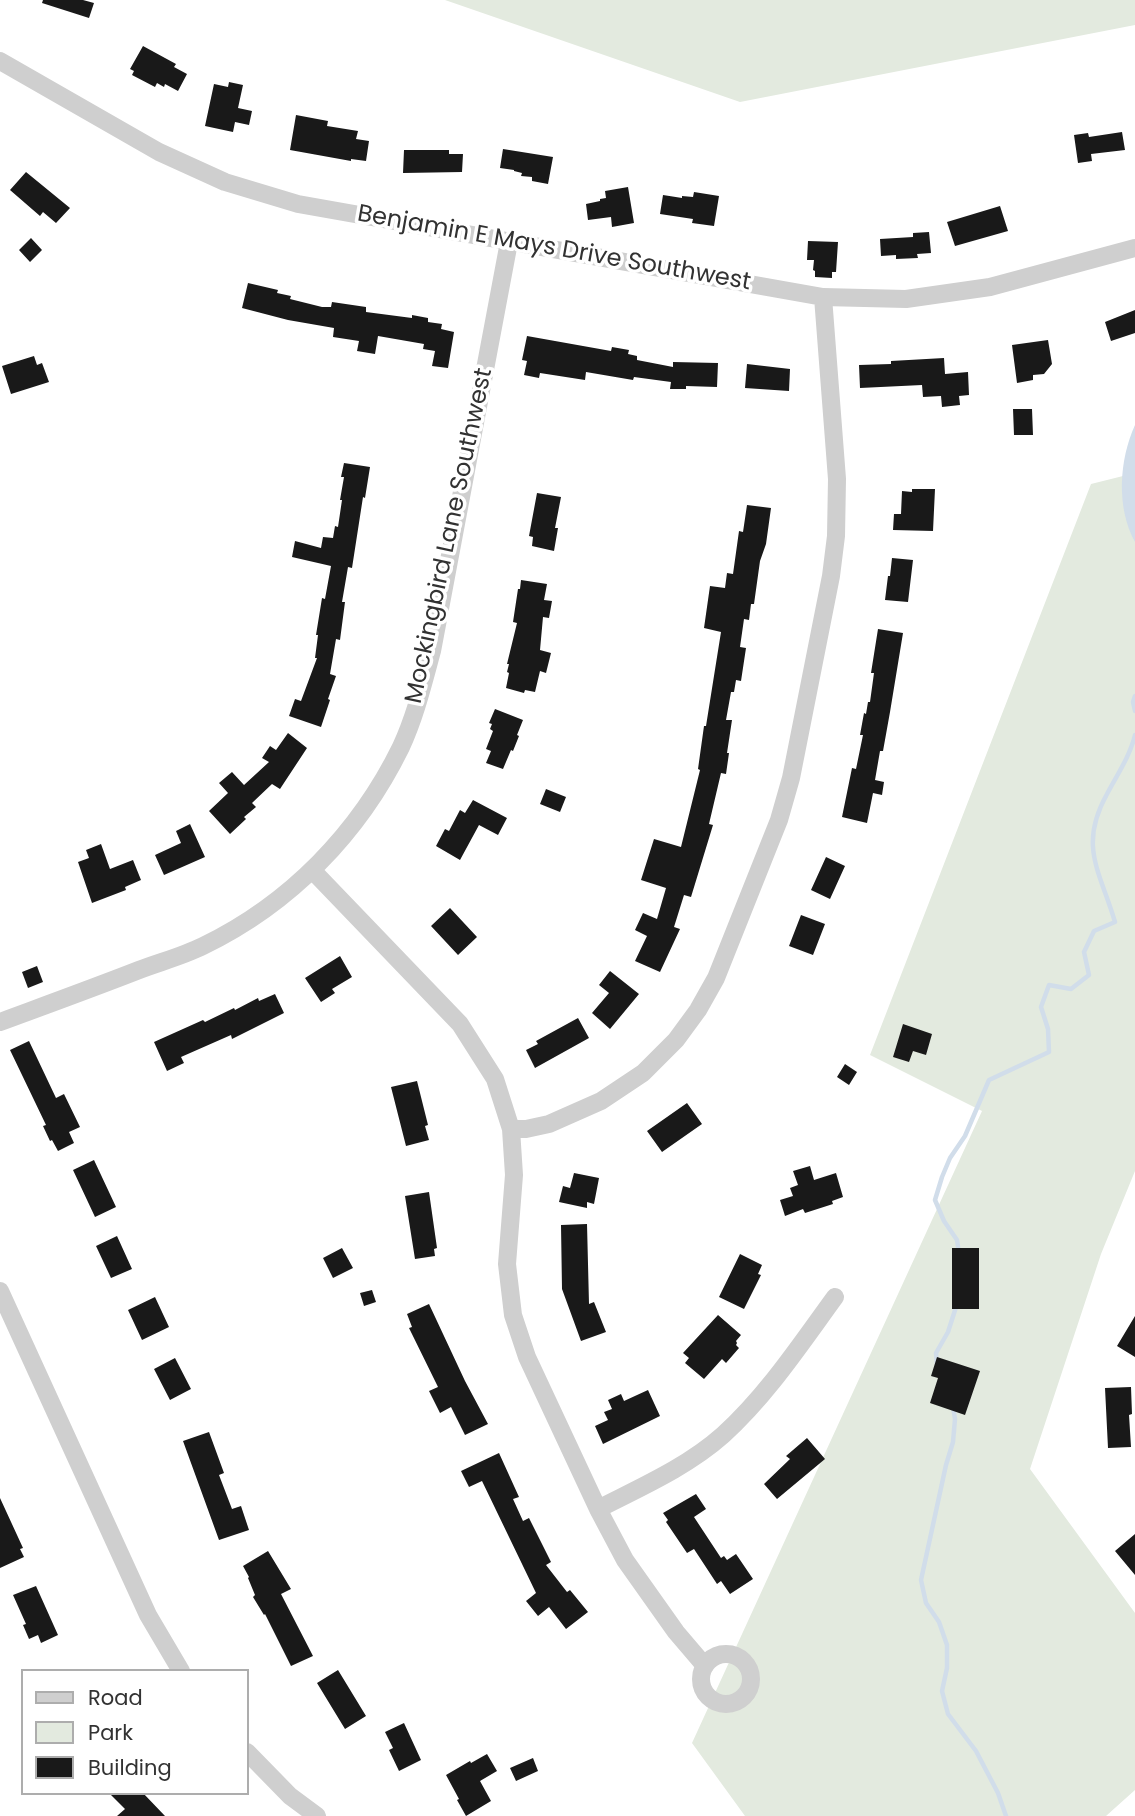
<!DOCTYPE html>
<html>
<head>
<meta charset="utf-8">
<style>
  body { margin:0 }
  #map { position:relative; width:1135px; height:1816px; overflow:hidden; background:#fff; font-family:Poppins,sans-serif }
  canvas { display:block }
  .legend { position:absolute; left:21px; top:1669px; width:228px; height:126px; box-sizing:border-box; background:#fff; border:2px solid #adadad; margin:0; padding:9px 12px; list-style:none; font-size:21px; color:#323232 }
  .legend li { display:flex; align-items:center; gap:14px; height:35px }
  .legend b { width:35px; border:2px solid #adadad }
</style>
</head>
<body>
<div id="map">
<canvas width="1135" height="1816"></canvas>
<ul class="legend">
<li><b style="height:9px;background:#cfcfcf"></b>Road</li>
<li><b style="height:19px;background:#e3eadf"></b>Park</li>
<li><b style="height:19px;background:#191919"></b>Building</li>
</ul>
</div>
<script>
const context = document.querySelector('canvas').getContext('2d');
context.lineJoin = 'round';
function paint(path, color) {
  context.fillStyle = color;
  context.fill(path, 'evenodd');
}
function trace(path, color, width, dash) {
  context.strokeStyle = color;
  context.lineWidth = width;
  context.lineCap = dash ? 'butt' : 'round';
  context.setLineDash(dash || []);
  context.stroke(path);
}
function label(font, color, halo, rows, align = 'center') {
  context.font = font + ' Poppins,sans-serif';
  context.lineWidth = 7;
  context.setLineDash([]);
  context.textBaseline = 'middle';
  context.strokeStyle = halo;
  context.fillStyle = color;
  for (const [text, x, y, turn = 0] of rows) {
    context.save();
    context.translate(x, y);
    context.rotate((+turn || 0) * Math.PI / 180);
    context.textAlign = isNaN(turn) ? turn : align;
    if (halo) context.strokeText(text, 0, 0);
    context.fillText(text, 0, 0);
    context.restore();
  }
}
paint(new Path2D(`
  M445 0H1135V25L740 102Z
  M1135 473V1171L1101 1254 1030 1469 1135 1613V1790L1106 1816H745L692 1743 982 1111 870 1055 1091 484Z`), '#e3eadf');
paint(new Path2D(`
  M1135 425V542C1116 508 1119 460 1135 425Z`), '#d1ddea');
trace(new Path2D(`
  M1135 696 1133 702 1135 711
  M959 1253 957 1240 944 1221 935 1200 942 1177 950 1158 965 1136 989 1080 1049 1052 1048 1029 1041 1007 1049 985 1071 989 1089 975 1084 952 1094 931 1115 922C1100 871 1078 846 1107 794 1117 775 1130 756 1135 735
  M937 1364 936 1353 948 1332 957 1304
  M953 1407 955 1419 953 1442 946 1465 921 1580 926 1603 939 1622 947 1645V1668L942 1691 948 1714 976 1751 998 1793 1006 1816`), '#d1ddea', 4.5);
paint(new Path2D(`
  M43 0H83L94 3 89 18 42 3Z
  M143 46 176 64 174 67 187 74 178 91 165 84 164 87 157 83 155 87 132 75 134 71 130 69Z
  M229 82 243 85 238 108 252 111 249 125 235 122 233 132 205 126 214 84 228 87Z
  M296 115 328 121 327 126 358 131 356 139 369 141 366 161 351 159V161L290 150Z
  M1122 132 1125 150 1091 154 1092 161 1078 163 1074 135 1088 133 1089 137Z
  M503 149 553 157 548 184 532 181V177L521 176 522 173 514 171V170L500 168Z
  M404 150H449V154H463L462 172 403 173Z
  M26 172 70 208 56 223 43 212 40 216 10 190Z
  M628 187 634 223 612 227 611 217 588 220 586 204 600 201V199L606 198 605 191Z
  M694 192 719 196 714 226 692 223 693 219 660 214 663 195 682 198V196L693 197Z
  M1000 206 1008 231 955 246 947 222Z
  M929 232 931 253 917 254 918 258 896 259V255L881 256 880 239 913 237V233Z
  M31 238 42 250 30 262 19 250Z
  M808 241 838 242 836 272H832V278L815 277V271L813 270 814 260H807Z
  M248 283 278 290 277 293 291 296 290 299 322 307H331L332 302 366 307V312L412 318V315L428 318V322L442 324 441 329 454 332 448 368 432 366 435 351 423 349 424 344 378 336 375 354 357 351 359 341 333 337 334 328 288 320 242 308Z
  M1135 310V333L1111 341 1105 322Z
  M527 336 611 351 612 347 629 350 628 354 637 356V360L673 367V362L718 363 717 387 686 386V389H670L671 382 634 377 633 380 586 372 585 380 540 373 539 378 524 375 527 361 522 360Z
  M1048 340 1052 364 1044 374 1033 375V380L1017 383 1012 345Z
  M34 356 37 365 42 363 49 382 11 394 2 366Z
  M944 358 945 374 968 372 969 395 959 396 960 405 942 407 941 396 923 397 922 385 860 388 859 365 891 364V361Z
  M747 364 790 369 789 391 745 388Z
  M1013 409H1032L1033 435H1014Z
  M344 463 370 467 365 498 363 497 352 568 348 567 342 602H345L340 640 336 639 330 674 336 676 328 699 330 700 321 727 289 716 295 699 301 701 317 658H315L318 635H316L322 598 325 599 331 566 292 557 295 541 321 548 323 537 333 538 335 526 338 527 342 500H340L344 477H341Z
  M912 489H935L933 531 893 530 894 514H901L902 491 912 492Z
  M537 493 561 497 555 528H558L554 551 532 546 533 537 529 536Z
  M747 505 771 508 766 544 760 561 754 604H751L749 620 744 619 740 647 746 648 741 681 736 680 734 692H731L726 720H732L727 753H729L726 774 721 773 709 824 713 825 691 897 684 895 674 927 680 929 660 972 635 961 647 936 635 930 643 913 657 919 666 888 641 880 654 839 681 847 700 770 698 769 704 726H706L721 632 704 628 710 586 725 588 727 573 733 574 739 531 743 532Z
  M892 558 913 560 908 602 885 600 888 576H890Z
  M521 580 547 584 544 600 552 601 549 618 543 617 540 650 551 653 546 673 540 671 535 692 525 690 524 693 506 688 509 673 507 672 509 664H507L517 623 513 622 518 589H520Z
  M878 629 903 633 890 712 883 751H880L875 780 884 782 882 795 873 793 867 823 842 817 852 768 856 769 863 735H860L864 713 866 714 868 702H870L874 673H871Z
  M495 709 523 720 517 735 519 736 513 751 511 750 503 769 486 763 491 751 486 749 493 731 490 729 492 724 489 723Z
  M288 733 307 748 280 789 272 784 252 803 256 807 244 817 246 819 230 834 209 811 228 793 219 783 232 772 244 785 269 762 262 758 270 746 276 750Z
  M546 789 566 797 560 812 540 804Z
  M473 800 507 818 498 835 479 825 460 860 436 846 445 829 449 831 460 810 465 813Z
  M190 824 205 857 164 875 155 855 181 843 176 831Z
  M101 844 110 869 133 860 141 880 125 887 126 890 92 903 78 862 89 858 86 850Z
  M826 857 845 866 830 899 811 890Z
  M450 908 477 937 458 955 431 926Z
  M801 915 825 924 813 955 789 946Z
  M340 956 352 977 332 989 335 993 321 1002 305 978Z
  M37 966 43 982 28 988 22 972Z
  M610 971 639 994 610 1029 592 1013 609 993 599 985Z
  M275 994 284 1013 232 1039 231 1035 181 1057 184 1063 167 1071 154 1042 203 1020 205 1022 234 1008 235 1010 258 998 259 1001Z
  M578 1018 589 1038 535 1068 526 1050 538 1044 536 1041Z
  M903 1024 932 1034 926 1055 913 1051 909 1062 893 1057Z
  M29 1041 56 1098 64 1094 80 1127 69 1132 74 1143 58 1151 52 1140 50 1141 43 1126 46 1125 10 1050Z
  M845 1064 857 1072 849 1085 837 1077Z
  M417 1081 428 1125 425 1126 429 1140 406 1146 391 1087Z
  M687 1103 702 1124 662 1152 647 1131Z
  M94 1160 116 1207 95 1217 73 1170Z
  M810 1166 814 1180 836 1173 843 1197 832 1201 833 1204 805 1213 803 1209 785 1216 780 1200 793 1196 790 1188 798 1185 793 1171Z
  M574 1173 599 1178 594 1204 587 1202V1208L559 1202 563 1186 570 1188Z
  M429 1192 437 1248 434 1249 435 1256 415 1259 405 1196Z
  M587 1224 589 1304 594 1302 606 1332 581 1341 562 1289 561 1225Z
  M117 1236 132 1269 111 1278 96 1246Z
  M342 1248 353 1268 333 1278 323 1258Z
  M952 1248H979V1309H952Z
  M740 1254 762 1265 758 1274 761 1275 744 1309 719 1297Z
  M372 1290 376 1302 364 1306 360 1293Z
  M155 1297 169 1327 142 1340 128 1310Z
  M429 1304 465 1381 488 1424 465 1435 451 1407 440 1413 429 1391 438 1387 409 1328 412 1327 407 1314Z
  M718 1315 741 1335 736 1341 737 1343 736 1345 739 1348 726 1363 722 1359 704 1379 685 1363 689 1358 683 1353Z
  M1135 1316V1357L1117 1346Z
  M937 1357 980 1371 965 1415 930 1403 938 1378 931 1376Z
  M175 1358 191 1389 170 1400 154 1369Z
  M1131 1387 1132 1414 1129 1415 1131 1447 1108 1448 1105 1388Z
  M648 1390 660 1416 603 1444 595 1426 608 1420 604 1412 612 1409 608 1400 621 1394 624 1401Z
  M209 1432 224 1473 219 1475 232 1509 241 1506 249 1530 219 1540 183 1441Z
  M807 1438 825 1459 777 1499 764 1484 790 1459 786 1456Z
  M499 1453 519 1497 513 1499 523 1521 529 1518 551 1562 546 1565 567 1592 570 1590 588 1612 566 1629 549 1607 538 1616 526 1601 536 1593 482 1481 469 1487 461 1471Z
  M696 1494 706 1509 694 1517 721 1558 724 1556 727 1560 736 1554 753 1579 730 1594 721 1581 717 1584 694 1549 687 1553 666 1522 668 1520 663 1513Z
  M0 1498 23 1548 20 1549 24 1557 0 1568Z
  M1135 1534V1575L1115 1551Z
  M268 1551 291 1589 281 1594 313 1656 291 1666 265 1614 264 1615 253 1597 255 1595 248 1578 249 1577 243 1566Z
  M36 1586 58 1635 41 1643 38 1635 29 1639 23 1625 26 1624 13 1595Z
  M338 1670 366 1716 345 1729 317 1683Z
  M404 1723 421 1760 399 1771 389 1750 393 1748 385 1732Z
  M487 1754 497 1771 480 1781 491 1801 466 1816 457 1800 459 1799 446 1775 470 1761 471 1763Z
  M533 1758 538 1771 516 1781 510 1768Z
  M109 1793H143L165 1816H117L125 1809Z`), '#191919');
trace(new Path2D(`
  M0 61 159 152 225 182 298 204 823 297 906 299 990 287 1135 248
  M313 871 460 1024 495 1079 511 1129 514 1175 507 1264 513 1315 527 1357 598 1509 625 1560 676 1632 705 1666
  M0 1022C46 1005 93 988 139 970 160 962 183 956 203 946 290 904 359 833 401 747 415 717 423 684 432 651L509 242
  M511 1129H526L549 1124 601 1101 643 1073 676 1040 698 1010 716 978 779 820 791 778 831 576 836 536 837 479 823 297
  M0 1291 148 1615 181 1671
  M598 1509C641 1487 687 1467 723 1435 767 1395 800 1345 835 1297
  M701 1679a25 25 0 1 1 50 0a25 25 0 1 1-50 0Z
  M247 1752 290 1796 317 1816`), '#cfcfcf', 18);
label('24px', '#323232', '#fff', [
  ["Benjamin E Mays Drive Southwest",554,249,10],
  ["Mockingbird Lane Southwest",450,536,-78]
]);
</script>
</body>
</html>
